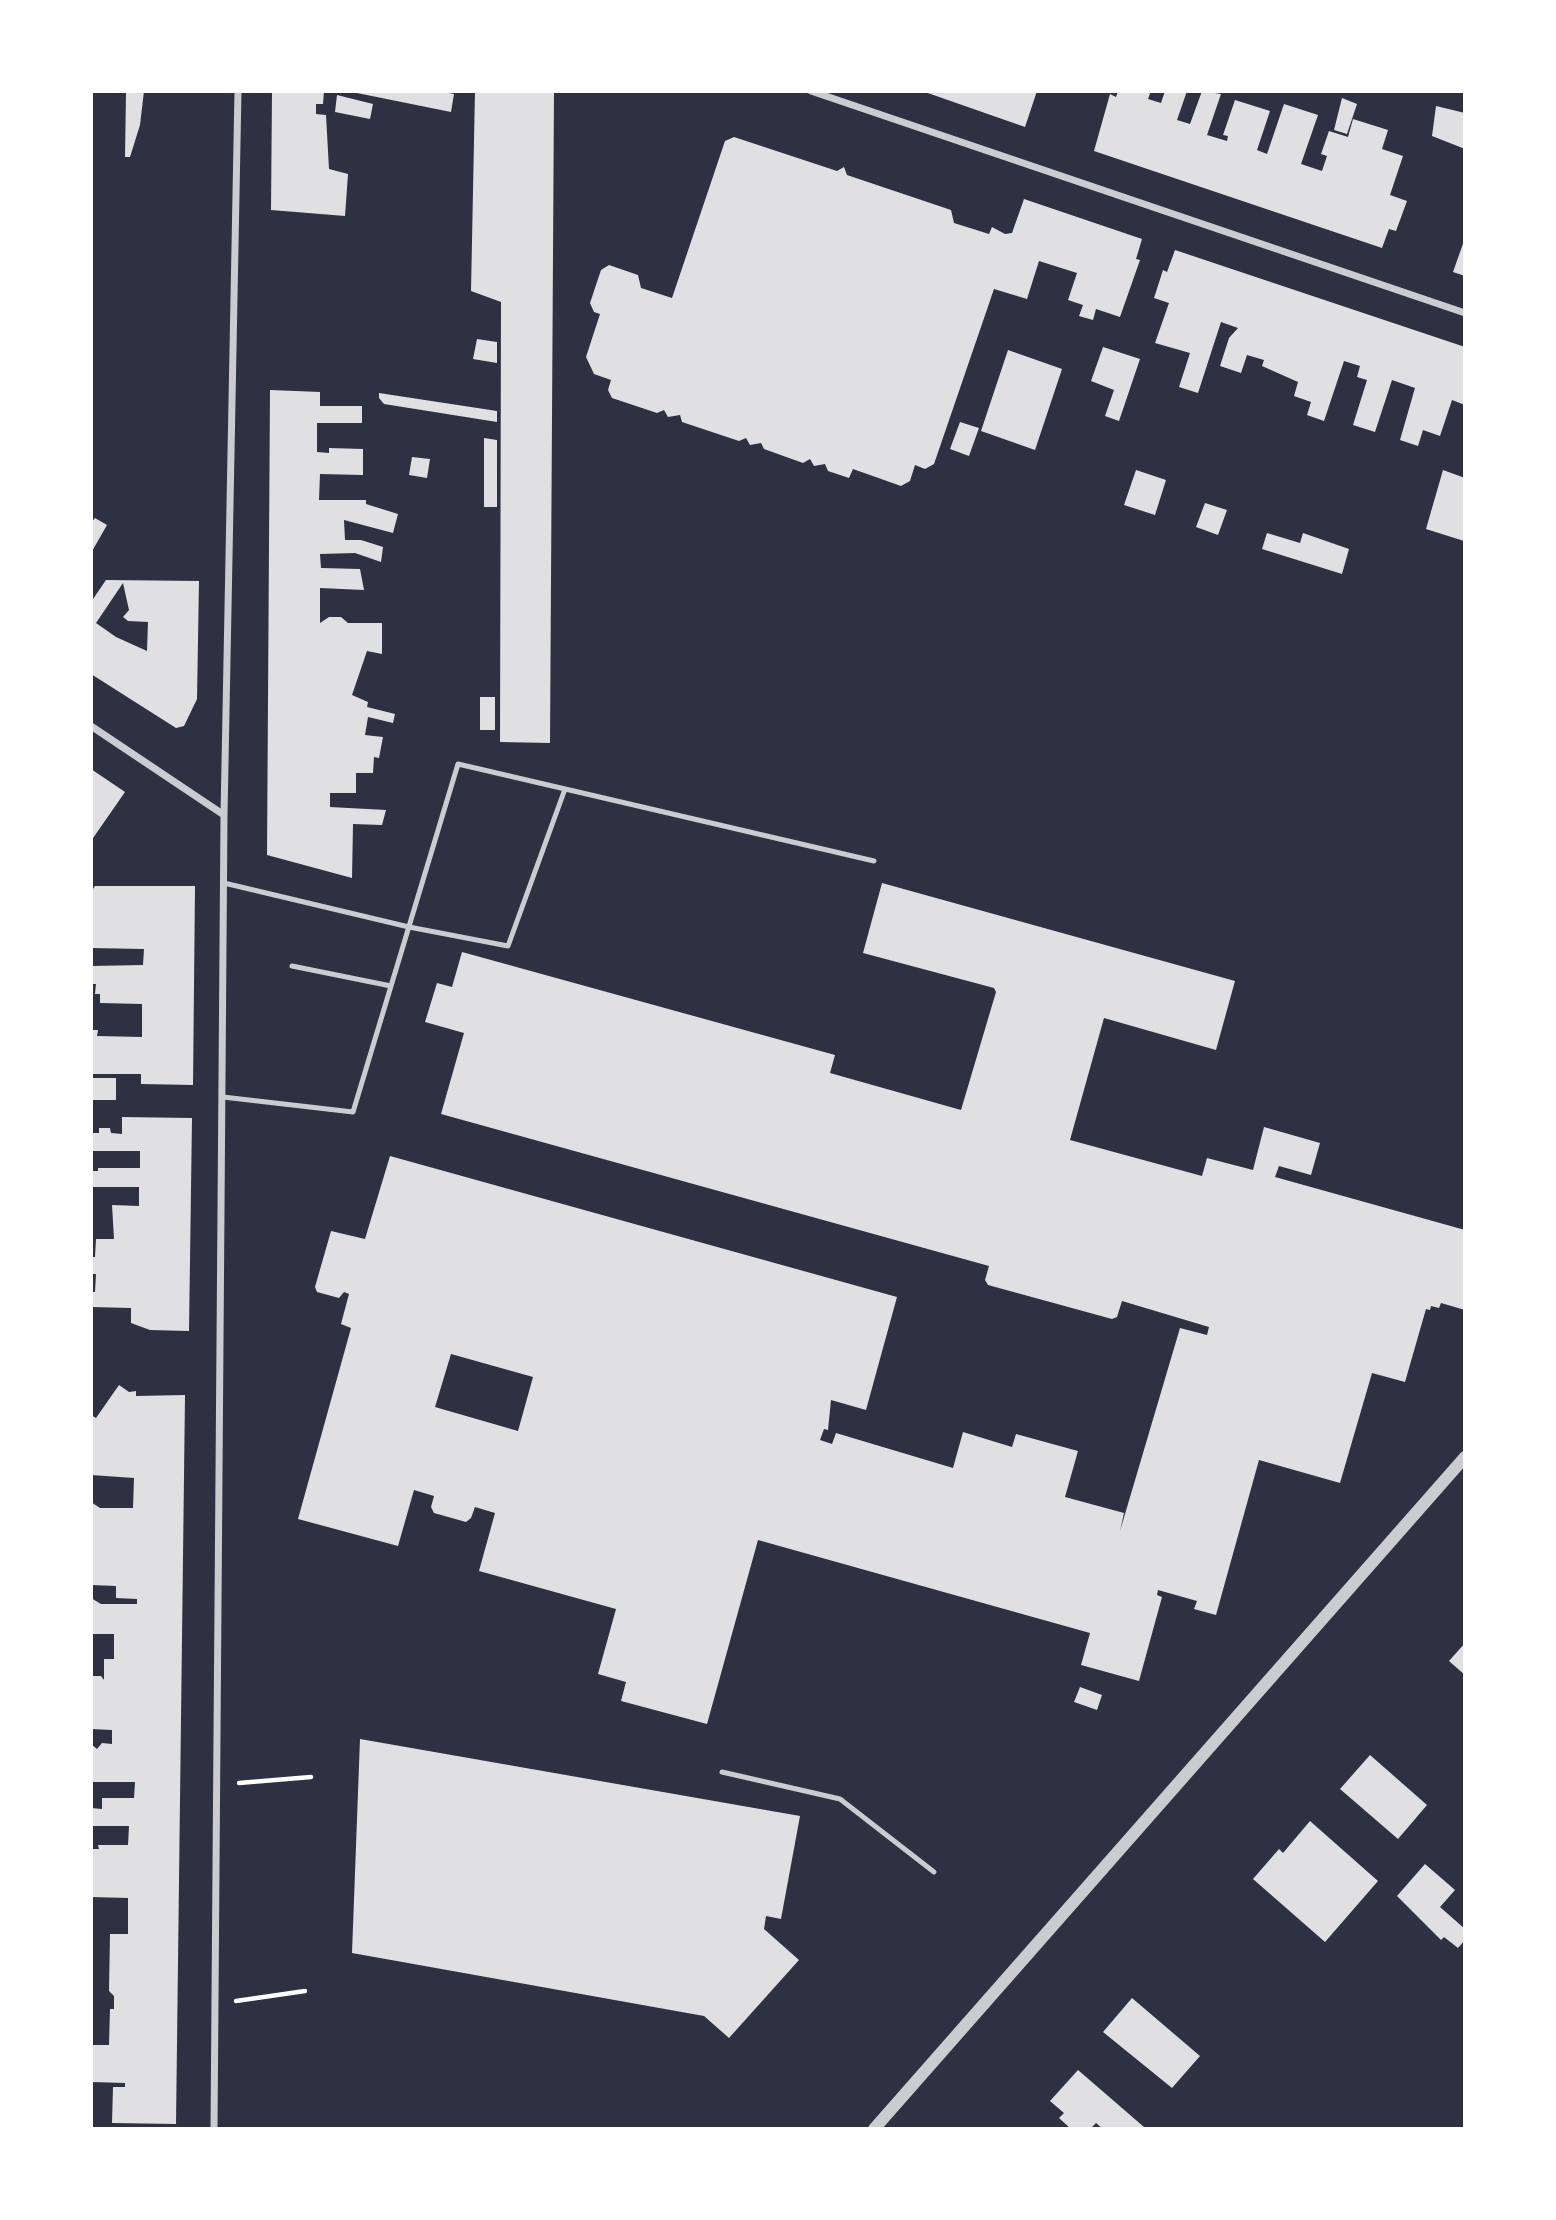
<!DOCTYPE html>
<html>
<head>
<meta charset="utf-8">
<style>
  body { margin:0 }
  #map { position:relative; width:1556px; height:2220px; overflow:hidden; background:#2d3142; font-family:"Exo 2",sans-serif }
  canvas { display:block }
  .frame { position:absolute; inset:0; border:93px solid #fff; pointer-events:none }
</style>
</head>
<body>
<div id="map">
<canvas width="1556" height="2220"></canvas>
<div class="frame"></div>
</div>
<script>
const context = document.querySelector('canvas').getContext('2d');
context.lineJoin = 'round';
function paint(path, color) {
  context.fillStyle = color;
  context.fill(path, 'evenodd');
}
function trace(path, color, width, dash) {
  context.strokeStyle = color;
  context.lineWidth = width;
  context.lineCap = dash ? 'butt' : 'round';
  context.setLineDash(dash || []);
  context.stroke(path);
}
paint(new Path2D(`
  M126 91H144L140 125 130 157H125Z
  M272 91H324L323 104H316V114L326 115 329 169 348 174 345 216 271 210Z
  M347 91H438L454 94 451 112Z
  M475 91H554L550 743 500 742 501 302 471 291Z
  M922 91H1037L1025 127Z
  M1118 91H1151L1148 99 1161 103 1165 91H1187L1177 120 1190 124 1202 91 1221 94 1207 135 1227 141 1228 136 1223 135 1235 100 1270 111 1257 150 1267 154 1284 104 1318 115 1301 164 1322 171 1327 156 1321 154 1329 131 1348 137 1353 119 1388 130 1382 149 1403 156 1390 195 1407 201 1396 231 1389 229 1382 248 1094 151 1110 94 1116 97Z
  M337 95 373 104 370 119 335 112Z
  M1342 98 1357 104 1347 134 1334 130Z
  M1436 106 1465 113V149L1432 136Z
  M734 137 837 171 844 167 847 175 951 210 954 223 989 234 992 227 1005 234 1012 233 1024 199 1142 239 1136 259 1140 260 1120 317 1096 309 1093 320 1079 316 1083 305 1068 300 1077 273 1039 261 1027 299 994 289 934 464 925 469 915 465 910 481 901 486 853 469 849 478 828 471 825 464 814 466 810 459 803 463 764 449 761 443 750 445 746 438 739 441 682 422 680 415 668 417 664 410 657 413 612 398 608 390 611 380 594 374 586 357 600 314 594 312 590 303 601 270 609 265 638 275 641 288 672 298 725 141Z
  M1465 238V276L1453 272Z
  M1175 250 1465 347V405L1452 400 1440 436 1423 430 1418 446 1400 440 1415 388 1392 380 1375 432 1353 425 1367 380 1357 377 1360 366 1344 361 1324 421 1307 415 1311 402 1294 396 1298 382 1262 366 1264 360 1247 355 1241 373 1220 366 1229 338 1238 328 1221 322 1198 393 1179 387 1190 353 1155 343 1169 303 1154 298 1163 270 1167 272Z
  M477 339 497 342V363L473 359Z
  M1103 347 1140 359 1119 421 1105 416 1114 390 1091 381Z
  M1008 350 1062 369 1035 450 981 431Z
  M270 390 320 392V406H362V423H317V452L329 453V448L363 449V475L320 474 319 500H366V504L398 514 393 533 344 520 345 540H361L383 547 381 562 355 553 320 554 321 568 360 569 364 590 320 588V623L329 617H341L348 623H382V654L367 651 352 695 368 702 367 707 395 714 393 723 368 717 365 735 383 737 379 758 374 757 373 773H356V793H330V807L386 810 382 825 353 824 352 878 267 855Z
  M379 393 497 411V422L384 404 379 398Z
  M960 422 979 428 969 456 950 449Z
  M484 438 497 440V507H484Z
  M412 457 430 459 427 478 409 475Z
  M1136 470 1166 480 1155 515 1124 505Z
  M1443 470 1465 478 1464 541 1426 529Z
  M1205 503 1227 510 1218 535 1196 527Z
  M95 518 107 525 91 553V523Z
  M1267 533 1300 543 1303 533 1349 549 1342 574 1262 549Z
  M106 580 199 581 197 699 184 726 176 728 91 674V602ZM123 583 129 610 123 617 128 621 148 622 147 651 116 637 96 623Z
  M480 697H495V730H480Z
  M91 769 125 792 91 841Z
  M882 883 1235 981 1216 1050 1104 1018 1070 1140 1202 1176 1207 1158 1253 1170 1264 1127 1320 1143 1311 1175 1279 1166 1275 1177 1465 1230V1310L1441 1303 1439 1308 1431 1306 1430 1310 1426 1309 1405 1382 1372 1373 1340 1483 1259 1460 1216 1615 1194 1609 1197 1601 1158 1590 1157 1595 1162 1597 1139 1681 1081 1665 1090 1633 758 1540 707 1724 621 1701 626 1682 598 1674 616 1609 479 1571 495 1513 475 1507 471 1518 466 1522 434 1513 431 1507 434 1496 414 1490 398 1546 298 1519 351 1328 341 1324 349 1294 344 1292 339 1298 317 1292 315 1287 331 1231 365 1239 390 1156 897 1297 866 1410 831 1400 828 1430 824 1429 820 1440 832 1444 836 1433 953 1468 963 1432 1012 1447 1016 1434 1078 1451 1065 1497 1124 1513 1120 1531 1180 1328 1207 1335 1209 1327 1122 1301 1117 1317 1112 1319 988 1285 985 1280 989 1266 441 1114 464 1033 425 1022 437 983 452 987 462 952 835 1055 830 1073 961 1110 996 992 994 988 863 953ZM451 1354 533 1377 518 1431 435 1407Z
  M95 886H195L193 1085 141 1084V1074H91V1030H98L97 1036 142 1037V1004L100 1003V994H95L96 984H91V966L143 965 144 949 91 948V892Z
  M91 1078H116V1100H91Z
  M122 1117 192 1118 189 1331 150 1330 131 1323V1308L91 1307V1292H95L96 1274H91V1257H95L96 1239H114L112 1205 139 1206V1187H91V1171H98V1168H140V1151H91V1133H99V1128H110L111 1133 122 1134Z
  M119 1385 129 1392 136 1391V1396L185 1395 176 2124 112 2123 113 2087H125V2083L91 2082V2045H109L110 2009H114V1996L109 1991 110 1934H128V1898L91 1897V1849H99L98 1845H128L129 1826H91V1808L102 1809V1798H134L135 1782H91V1744L97 1749 102 1743 112 1744V1730L91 1729V1676H101L104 1680V1659H114V1634H91V1598L101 1604H137V1599L116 1598V1586L91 1585V1502L100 1508H133L134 1478 91 1475V1415L96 1418Z
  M1465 1643V1675L1449 1661Z
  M1080 1687 1102 1695 1097 1710 1074 1702Z
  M360 1739 800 1816 781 1919 766 1916 764 1929 799 1960 729 2038 704 2016 352 1953Z
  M1370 1755 1427 1805 1398 1839 1340 1789Z
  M1310 1821 1378 1881 1325 1942 1253 1879 1279 1849 1283 1853Z
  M1425 1864 1455 1890 1440 1907 1465 1929V1940L1458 1948 1444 1937 1441 1940 1397 1896Z
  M1132 1998 1200 2056 1172 2088 1103 2032Z
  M1078 2070 1144 2127 1103 2129 1096 2123 1090 2129H1071L1059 2118 1064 2113 1050 2101Z`), '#e0e0e3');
trace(new Path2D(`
  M239 1783 311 1777
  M236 2001 305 1991`), '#fff', 4.5);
trace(new Path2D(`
  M224 883 409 927 508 946 565 789
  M292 966 391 986
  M223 1097 353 1112 458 764 874 861
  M722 1772 840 1799 934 1872`), '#caccd0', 5);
trace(new Path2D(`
  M811 91 1465 313
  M91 726 224 815
  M214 2129 224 815 238 91`), '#caccd0', 7);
trace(new Path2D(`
  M874 2129 1465 1457`), '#caccd0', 12);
</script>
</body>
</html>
